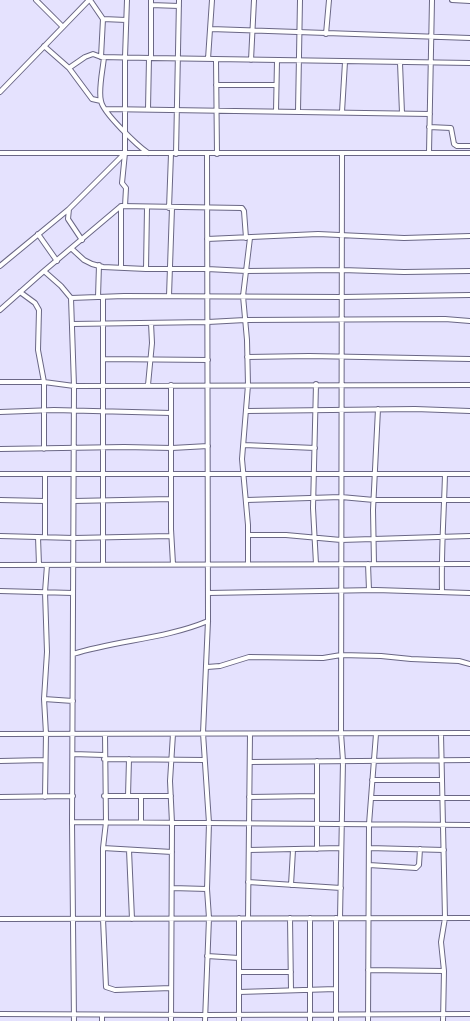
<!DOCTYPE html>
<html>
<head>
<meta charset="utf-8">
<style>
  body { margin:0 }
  canvas { display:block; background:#e5e2fe }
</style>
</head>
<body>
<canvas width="470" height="1021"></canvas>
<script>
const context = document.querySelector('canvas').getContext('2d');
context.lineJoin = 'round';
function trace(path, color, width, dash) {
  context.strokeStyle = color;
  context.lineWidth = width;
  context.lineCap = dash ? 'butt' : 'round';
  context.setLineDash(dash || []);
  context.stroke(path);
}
const minor = new Path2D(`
  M36 0 63 27
  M90 0 103 19 101 57
  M452 0 470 1
  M151 5 179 6
  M103 19 126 20
  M211 29 470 38
  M326 34 329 0
  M44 46 69 68 92 99 101 101
  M104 57C103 69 98 90 101 101 103 113 138 146 148 153
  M151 58V0
  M208 59 212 0
  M216 60 217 154
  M251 60 254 0
  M400 63 402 113
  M69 68 85 57 93 54 101 57 151 58 470 63
  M216 85H276
  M0 92 89 0
  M105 109 430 114
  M148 109 149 58
  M276 111 277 61
  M298 111 300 0
  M342 112 345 62
  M429 127 451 128 454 144 457 146H470
  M0 153H470
  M429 153 432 0
  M176 154 179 0
  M125 206 126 188 122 183 125 153V57L127 0
  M169 208 171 154
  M38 234 57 261
  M207 239 318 234 404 238 470 236
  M82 240 68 219 69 209 124 154
  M72 249 84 260 92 264 103 267 146 269H207L246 271 342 270 404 272 470 271
  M0 266 69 209
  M121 268V206
  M146 269 147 208
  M44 271 121 206 242 208 244 211 246 238
  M20 292 35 303 39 310 38 350 44 382V449
  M169 296 172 208
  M98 297 99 265
  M103 297V565
  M71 298 124 296 342 297 470 295
  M0 310 44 271 61 286 71 298 74 386 72 822 74 1021
  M72 324 208 322 245 320 445 319 470 321
  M247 357 309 356 470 359
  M104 359 208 360
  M0 382H44L74 386 470 385
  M148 385 152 343 151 323
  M171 385V529L173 564
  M247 411 415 409 470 411
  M0 412 54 410 171 413
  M244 445 315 448
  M0 449 124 447 172 448 208 446
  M0 474H470
  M45 474V537
  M0 500 45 501
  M247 500 341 497 374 500H470
  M74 501 171 499
  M248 535H286L341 540 470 536
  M0 536 74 538 171 536
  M38 537 39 565
  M248 564V525L242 459 248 385 247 340 243 296 250 238
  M316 564 313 508 316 384
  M368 564 369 590
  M374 564 373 510 378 409
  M0 565 470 564
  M0 591 73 593
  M442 591C441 552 444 513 445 474
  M208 593 376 590 470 593
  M73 654C118 640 165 639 208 621
  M207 667 220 666 249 657 323 658 341 655 381 656 411 659 459 661 470 664
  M44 699 73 701
  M0 734 470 733
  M105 734 106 822 103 848V919L106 987 115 990 171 988
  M441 734 445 918 441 942 444 971 443 1021
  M73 754 104 755
  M104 759 204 760
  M0 761 45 760
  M317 761V849
  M250 762 470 760
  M372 780H442
  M104 796H171
  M128 796 129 759
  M0 797 73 796
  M45 797 46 734 44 699 47 652 45 592 47 565
  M249 797 317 796
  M371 798H470
  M72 822 470 825
  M141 822V796
  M103 848 172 852
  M369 848 444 850
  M129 850 132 919
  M249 850 341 848
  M369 865 416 868 419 865 420 849
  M248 882 341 888
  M291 885 293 850
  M172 888 207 889
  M239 918V1021
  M248 918 250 734
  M290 918 291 990
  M336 918V1021
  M340 918 343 761 341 733 342 153
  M0 919 470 918
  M207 956 239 958
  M368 970 444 971
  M239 972H291
  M239 992 336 989
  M0 1014 205 1015 470 1014
  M102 1015V1021
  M171 1021 172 823 170 781 173 734
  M205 1021 209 918 207 889 209 823 203 733 208 621 207 154
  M310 1021V918
  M368 1021 369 824 376 734`);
trace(minor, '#6a6785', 6);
trace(minor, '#fff', 4);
</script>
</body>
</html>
